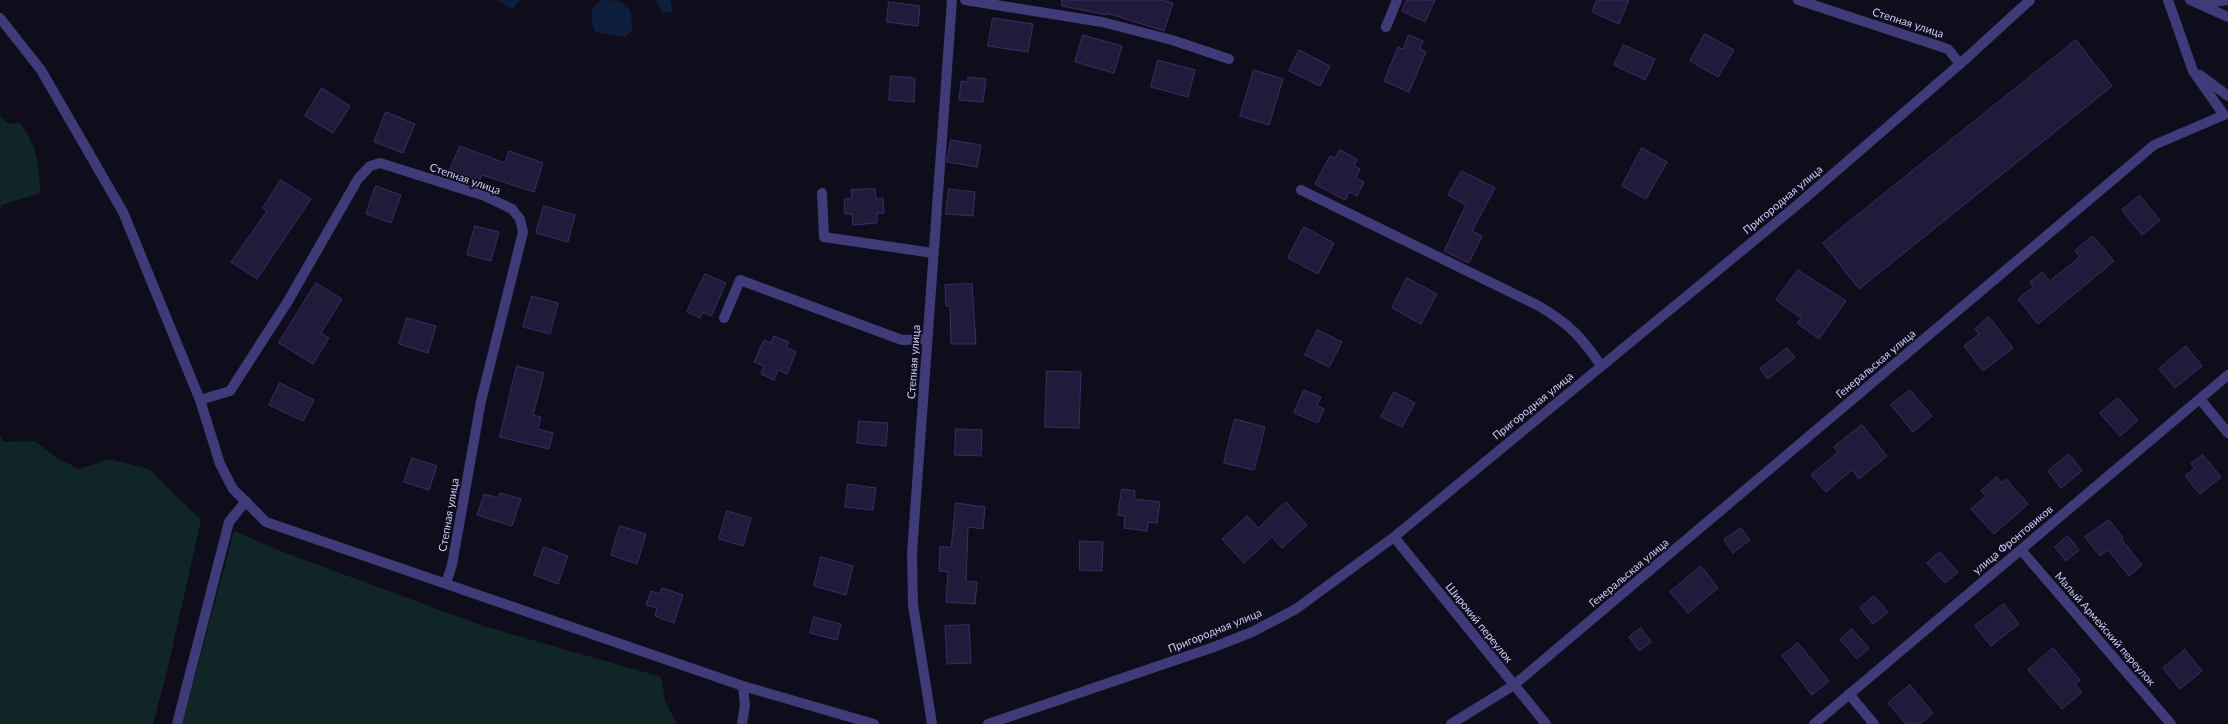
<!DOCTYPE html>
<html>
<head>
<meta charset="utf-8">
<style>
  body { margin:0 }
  canvas { display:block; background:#0f0c1c }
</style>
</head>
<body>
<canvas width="2228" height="724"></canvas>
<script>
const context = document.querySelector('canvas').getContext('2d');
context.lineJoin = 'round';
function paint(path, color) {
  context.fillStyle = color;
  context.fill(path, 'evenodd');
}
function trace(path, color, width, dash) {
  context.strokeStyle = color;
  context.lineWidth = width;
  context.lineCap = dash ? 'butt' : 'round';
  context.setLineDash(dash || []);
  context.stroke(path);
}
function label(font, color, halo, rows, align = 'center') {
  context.font = font + ' Lato,sans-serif';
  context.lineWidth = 3.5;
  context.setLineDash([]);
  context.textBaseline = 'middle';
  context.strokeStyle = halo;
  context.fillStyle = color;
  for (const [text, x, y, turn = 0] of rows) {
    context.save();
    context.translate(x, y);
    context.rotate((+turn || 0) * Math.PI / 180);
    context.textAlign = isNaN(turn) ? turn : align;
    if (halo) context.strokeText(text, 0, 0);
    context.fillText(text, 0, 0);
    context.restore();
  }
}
paint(new Path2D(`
  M0 116 9 124 19 122C38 147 39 163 40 193L2 205 0 209Z
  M0 436 4 442 35 441 55 457 79 469 109 459 149 469 201 520 168 667 153 724H0Z
  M234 531 286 553 483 626 661 677 665 701 677 724H182Z`), '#102525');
paint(new Path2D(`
  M498 0H520L512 10Z
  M601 0C627 0 632 4 632 31L625 37 596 32C590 21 589 7 601 0Z
  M656 0H670L673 12 663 13Z`), '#0e1f3e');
const building = new Path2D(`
  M1062 0H1162L1173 3 1164 31 1107 13V15L1062 6Z
  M1407 0H1435L1425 22 1402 11Z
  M1597 0H1629L1619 24 1592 12Z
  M889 2 920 6 918 26 887 22Z
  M993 18 1033 24 1028 52 988 46Z
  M1705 34 1734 50 1718 77 1690 61Z
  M1083 35 1122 46 1114 73 1075 62Z
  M1409 35 1423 41 1420 49 1426 52 1409 92 1384 81 1398 47 1403 49Z
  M2076 40 2112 86 1859 289 1823 243Z
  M1624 45 1655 59 1645 80 1614 65Z
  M1299 50 1330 66 1320 86 1289 71Z
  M1158 60 1195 70 1188 97 1151 87Z
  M1254 70 1283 79 1269 125 1240 116Z
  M891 76 915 78 914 102 889 100Z
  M968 77 986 79 983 102 959 100 961 81 968 82Z
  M322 88 350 106 333 133 305 116Z
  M386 112 415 124 403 153 374 142Z
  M951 140 981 145 977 167 947 162Z
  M460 146 505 163 509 151 543 163 534 192 482 175 479 181 450 170Z
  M1642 148 1667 162 1646 199 1622 186Z
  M1340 150 1357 159 1354 166 1360 169 1356 178 1364 182 1357 196 1349 192 1345 200 1315 184 1330 156 1335 158Z
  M1462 171 1495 188 1472 231 1482 236 1469 263 1444 251 1466 205 1448 195Z
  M281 180 311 199 257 279 231 262 267 211 263 208Z
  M376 186 401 195 391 223 366 214Z
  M875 189 876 199 883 198 884 213H877V223L853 225 852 214H845L844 199 852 198 851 190Z
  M949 189 975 192 973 216 946 214Z
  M2140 196 2160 220 2142 235 2122 210Z
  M544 206 575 215 568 242 536 233Z
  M475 226 499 232 491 261 467 255Z
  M1304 227 1334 243 1318 274 1288 258Z
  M2093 236 2114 261 2038 324 2018 299 2033 287 2030 282 2042 272 2050 281 2080 257 2075 251Z
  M1798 270 1846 301 1819 339 1797 323 1801 318 1776 300Z
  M705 274 726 283 711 316 703 312 700 318 687 312Z
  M1407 278 1437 294 1421 324 1392 308Z
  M316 283 342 299 321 333 329 338 313 364 279 343Z
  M972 284 976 344H951L950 306H946L945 285Z
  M532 296 558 303 550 334 523 327Z
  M1989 317 2013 348 1983 371 1964 346 1979 334 1975 329Z
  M407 318 436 326 428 353 399 344Z
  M1318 330 1342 342 1329 367 1305 355Z
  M774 336 789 342 786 347 796 352 787 374 778 370 774 380 761 374 764 366 754 362 764 340 771 343Z
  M2186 346 2202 366 2175 388 2159 369Z
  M1787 348 1795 357 1768 379 1760 369Z
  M517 366 544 373 533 415 541 417 538 429 553 433 549 449 500 437Z
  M1047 371 1081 372 1079 428 1045 427Z
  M280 383 314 400 303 421 269 405Z
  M1304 390 1321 397 1317 406 1324 409 1318 423 1294 413Z
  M1910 390 1932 416 1913 432 1891 405Z
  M1394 392 1415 403 1402 427 1381 417Z
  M2118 398 2138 420 2120 436 2100 413Z
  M1235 419 1265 427 1254 470 1224 463Z
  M859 421 888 423 886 446 857 443Z
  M1862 425 1887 456 1859 479 1852 470 1826 492 1811 475 1838 452 1834 447Z
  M956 429 982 430 981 456 955 455Z
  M2069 454 2082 471 2061 488 2048 471Z
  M2203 455 2221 477 2200 494 2185 476 2195 468 2191 464Z
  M412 458 437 466 429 490 404 482Z
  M1997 477 2002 483 2006 479 2028 504 1994 534 1971 509 1986 496 1981 491Z
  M848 484 876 488 873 510 845 507Z
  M1122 489 1135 491 1134 499 1160 502 1157 523 1148 522 1147 531 1124 528 1125 516 1118 515Z
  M500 493 521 499 512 526 477 515 484 494 498 498Z
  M1286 502 1307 525 1282 548 1272 537 1244 563 1222 539 1247 516 1258 528Z
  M956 503 985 507 983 529 968 527 966 581 977 582 975 604 946 602 948 572 939 571 940 547H951Z
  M727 511 751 518 743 546 719 539Z
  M2109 520 2123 538 2121 539 2142 565 2129 576 2108 550 2100 556 2085 537Z
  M620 526 646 534 637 564 611 555Z
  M1741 528 1750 540 1733 553 1724 540Z
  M2068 536 2079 550 2066 561 2055 547Z
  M1080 541 1103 542 1102 571 1080 570Z
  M544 547 568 556 558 584 534 575Z
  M1940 552 1958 572 1945 583 1927 563Z
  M821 557 853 566 846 595 814 586Z
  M1701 566 1718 588 1688 613 1670 592Z
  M662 588 683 595 674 623 655 616 657 608 646 605 651 591 660 594Z
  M1874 596 1888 612 1873 624 1860 608Z
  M2004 604 2019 624 1991 646 1975 626Z
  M814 617 841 624 837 640 810 633Z
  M969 625 971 663 947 664 945 626Z
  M1641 628 1651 642 1639 651 1629 637Z
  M1852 629 1869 648 1857 659 1840 640Z
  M1798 643 1829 681 1812 695 1782 656Z
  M2053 648 2080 680 2075 684 2082 692 2062 709 2028 670Z
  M2185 650 2202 671 2180 689 2163 668Z
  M1910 685 1933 713 1920 724H1906L1888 703Z`);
paint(building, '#221a3b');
trace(building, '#3a2d66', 1);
trace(new Path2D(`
  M822 193 824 237 933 253
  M724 318 740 280 902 340 927 339
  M177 724 229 522 246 501`), '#3f3a78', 10);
trace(new Path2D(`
  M965 0 1102 22 1172 40 1229 59
  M1798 0 1948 49 1960 64
  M2190 0 2228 17
  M2199 4 2228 0
  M0 18 41 70 123 212 200 400 220 464 233 489 266 522 743 686 874 724
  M1386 27 1397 0
  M2200 75 2228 96
  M1301 190 1539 306C1569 324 1582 337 1601 366
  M2200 399 2228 433
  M200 400 230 391 288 301 358 179 370 166 380 163 485 196 512 209 520 219 523 232 481 401 452 565 446 583
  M1394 537 1546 724
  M2021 550 2171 724
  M1849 694 1874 724
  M742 724 745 705 743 686
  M932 724 913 605 912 553 952 0
  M988 724 1214 647 1252 632 1296 609 1394 537 1796 206 1960 64 2030 0
  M1451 724 1514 685 2154 145 2224 115 2193 71 2168 0
  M1814 724 2228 375`), '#3f3a78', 10);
label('11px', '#d2cafc', '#0f0c1c', [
  ["Степная улица",1908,23,18],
  ["Степная улица",465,179,19],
  ["Пригородная улица",1783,200,-40],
  ["Степная улица",914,362,-86],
  ["Генеральская улица",1876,364,-40],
  ["Пригородная улица",1533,406,-39],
  ["Степная улица",449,515,-80],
  ["улица Фронтовиков",2013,540,-40],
  ["Генеральская улица",1629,573,-40],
  ["Широкий переулок",1479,623,51],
  ["Малый Армейский переулок",2105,629,49],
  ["Пригородная улица",1215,631,-22]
]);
</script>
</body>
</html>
